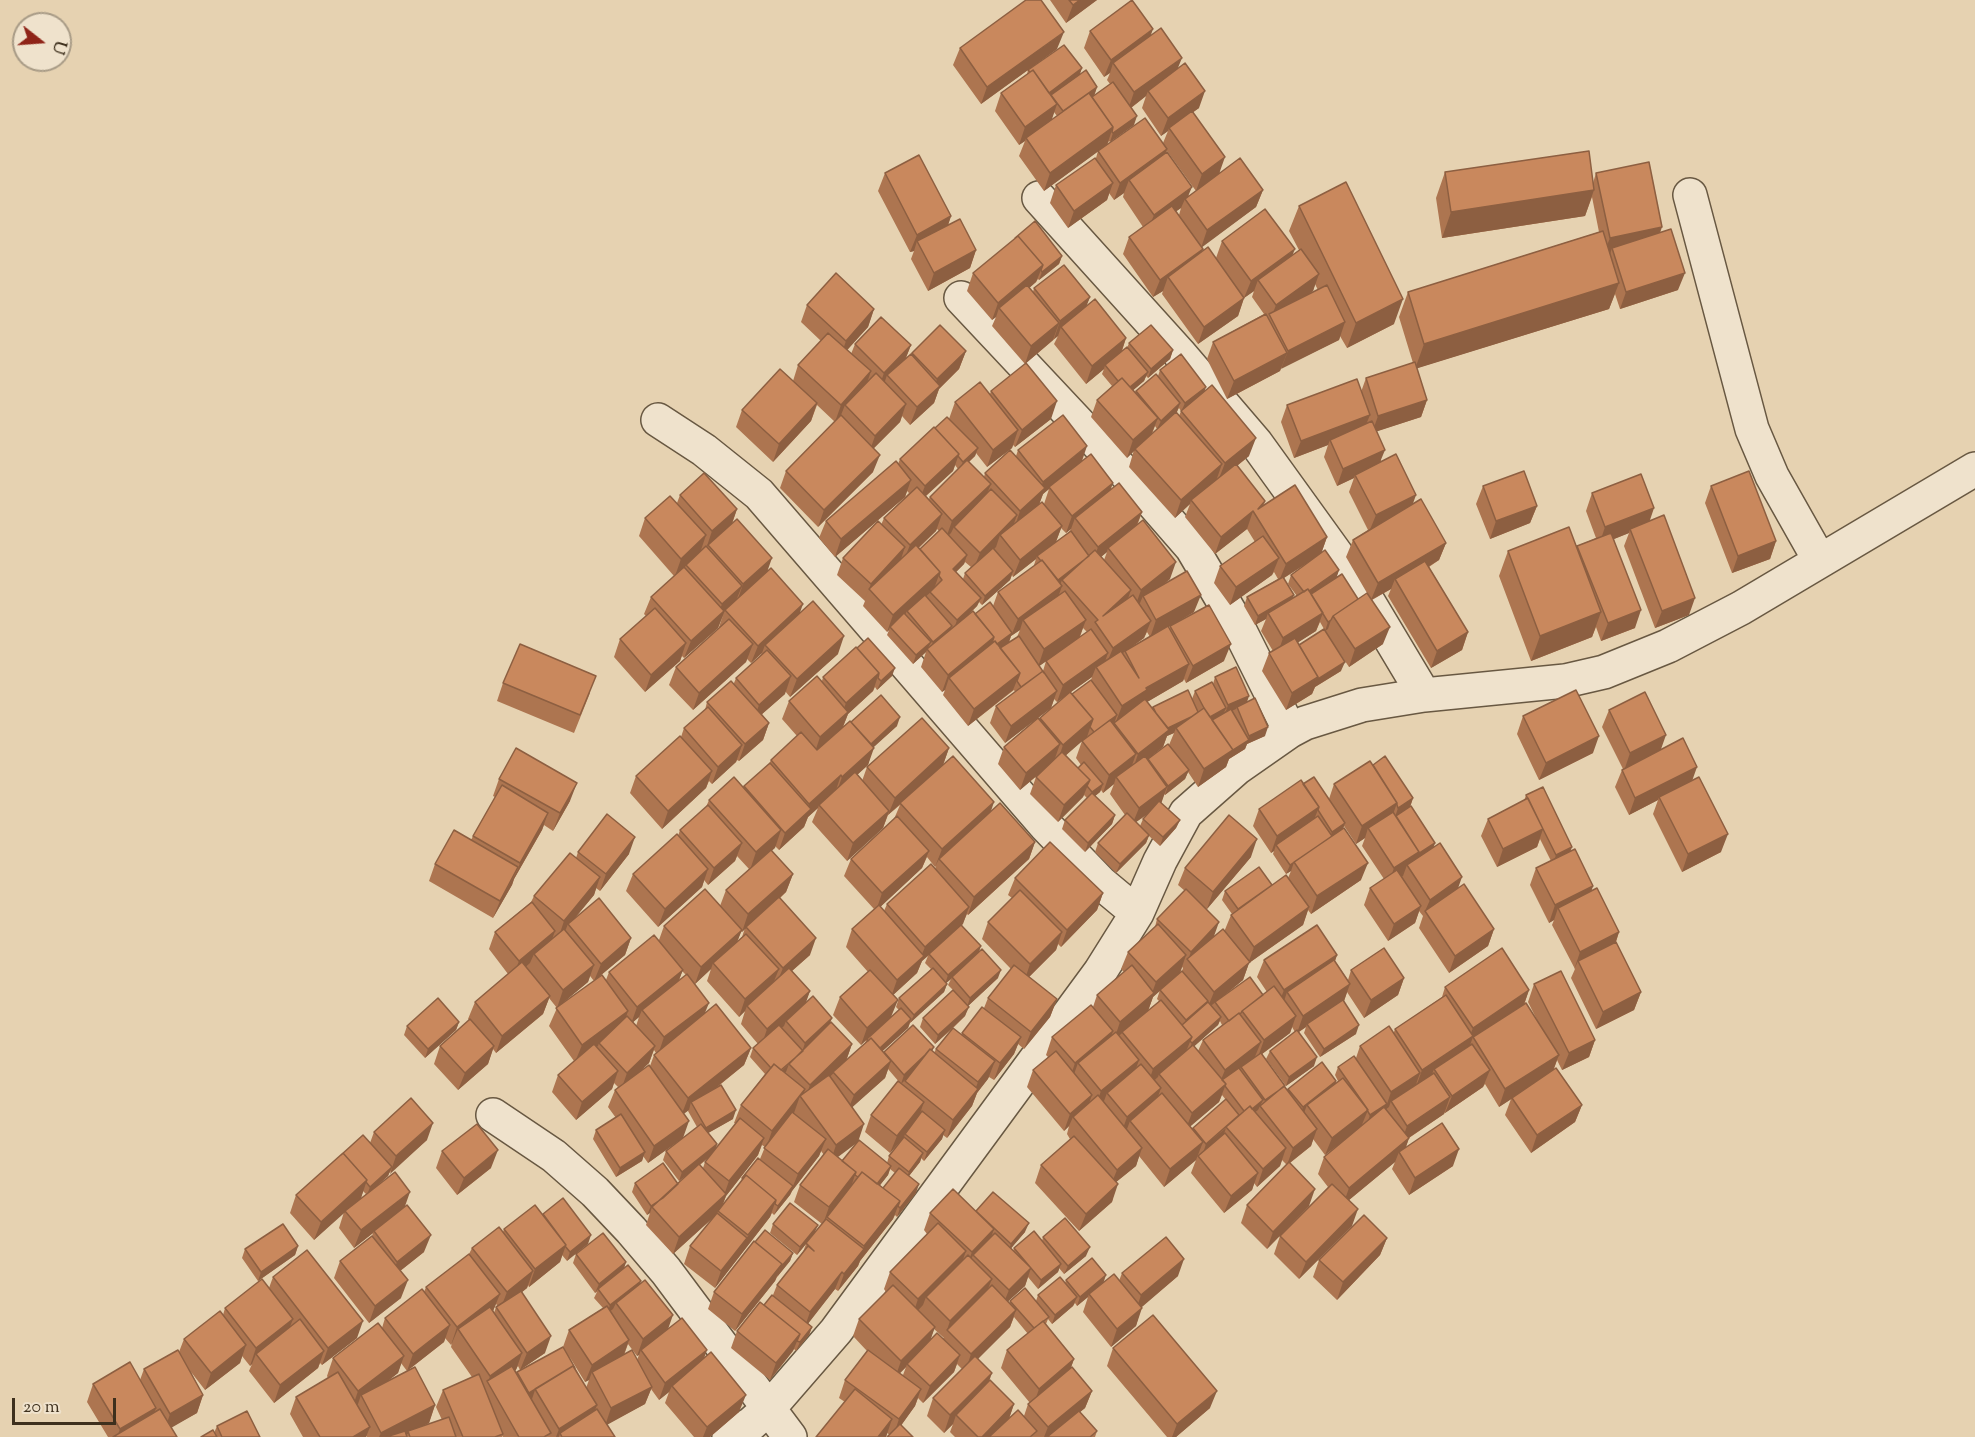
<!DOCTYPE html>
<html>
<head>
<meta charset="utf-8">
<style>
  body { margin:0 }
  #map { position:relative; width:1975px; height:1437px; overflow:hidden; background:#e6d2b1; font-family:"Sorts Mill Goudy",serif }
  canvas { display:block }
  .north { position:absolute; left:12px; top:12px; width:60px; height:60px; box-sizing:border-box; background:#efe2cc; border:2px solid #a89b86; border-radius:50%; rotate:107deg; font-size:16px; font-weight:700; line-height:24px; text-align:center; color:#3e301d }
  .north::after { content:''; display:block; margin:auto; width:21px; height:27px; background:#8f2418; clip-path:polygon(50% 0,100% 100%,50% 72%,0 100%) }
  .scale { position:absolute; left:12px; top:1398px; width:104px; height:27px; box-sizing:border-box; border:3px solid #3e301d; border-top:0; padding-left:8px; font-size:18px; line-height:21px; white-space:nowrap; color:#3e301d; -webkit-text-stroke:4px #efe2cc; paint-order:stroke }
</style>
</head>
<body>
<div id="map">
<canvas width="1975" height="1437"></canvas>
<div class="north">U</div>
<div class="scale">20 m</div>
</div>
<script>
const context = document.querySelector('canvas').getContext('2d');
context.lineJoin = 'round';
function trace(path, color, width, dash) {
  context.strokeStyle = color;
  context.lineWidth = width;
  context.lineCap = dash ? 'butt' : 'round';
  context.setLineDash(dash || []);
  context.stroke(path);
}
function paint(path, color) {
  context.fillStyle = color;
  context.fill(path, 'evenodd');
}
const minor = new Path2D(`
  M1690 195 1752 429 1772 476 1820 561
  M1039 198 1179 353 1256 443 1357 583 1424 695
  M961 298 1145 494 1192 548 1235 621 1290 731
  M658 420 704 450 759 494 1045 825 1101 883 1137 913
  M493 1115 554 1156 595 1192 631 1230 666 1271 790 1437
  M729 1437 751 1424 770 1407 836 1331 1100 972 1137 913 1160 861 1186 813 1237 768 1290 731 1305 723 1362 705 1424 695 1565 681 1604 672 1668 646 1741 608 1975 469`);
trace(minor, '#685842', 36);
trace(minor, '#efe2cc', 33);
paint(new Path2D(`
  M1050 0H1097L1066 23Z
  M1090 31 1151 35 1177 69 1199 108 1193 112 1220 173 1263 190 1256 207 1201 247 1202 252 1216 258 1222 241 1292 255 1299 250 1289 231 1299 206 1394 324 1347 348 1340 336 1339 340 1281 368 1280 371 1227 399 1207 359 1213 342 1264 314 1252 297 1254 291 1244 298 1238 316 1198 344 1162 294 1163 291 1153 297 1123 254 1129 237 1143 227 1123 197 1124 193 1114 200 1109 193 1107 200 1068 228 1050 203 1056 185 1096 158 1098 151 1044 191 1019 156 1025 141 1019 145 995 111 1001 93 1027 74 1028 70 1082 68 1079 75 1097 87 1094 96 1110 84 1107 80 1110 73 1104 77 1084 48ZM1146 96 1142 108 1161 136 1168 131 1163 143 1107 145 1109 141 1110 142 1134 125 1131 108ZM1054 112 1057 116 1051 120ZM1167 151 1196 191 1189 196 1166 153ZM1181 208 1179 215 1176 211ZM1315 284 1318 290 1309 294 1313 291Z
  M960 48 1057 49 981 104 953 65Z
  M1445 172 1593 183 1596 173 1660 233 1678 290 1620 309 1615 294 1609 309 1417 368 1427 400 1421 417 1377 431 1381 461 1413 504 1446 543 1439 560 1429 567 1468 632 1462 650 1431 668 1388 596 1391 589 1372 600 1383 644 1349 667 1335 646 1341 671 1315 687 1312 694 1286 710 1262 671 1269 653 1273 651 1261 631 1266 619 1255 625 1244 606 1247 597 1278 579 1274 572 1272 575 1230 605 1214 583 1220 566 1255 542 1247 529 1215 554 1185 517 1190 504 1175 518 1129 467 1134 450 1127 458 1091 417 1097 400 1112 386 1102 374 1104 369 1086 384 1054 344 1058 336 1025 364 992 326 996 317 992 320 967 291 973 273 1062 256 1059 264 1039 280 1038 279 1036 282 1029 288 1033 292 1034 288 1090 297 1086 306 1126 338 1122 351 1127 348 1129 343 1173 350 1170 359 1148 378 1146 376 1144 381 1133 390 1135 392 1136 391 1158 376 1160 370 1205 391 1249 456 1237 466 1265 501 1264 505 1327 537 1321 554 1339 570 1336 578 1358 599 1367 593 1346 557 1353 540 1368 530 1349 492 1354 478 1337 486 1324 457 1328 445 1294 458 1281 422 1287 405 1361 392 1366 378 1413 363 1399 317 1408 292 1599 232 1592 197 1585 216 1442 238 1436 198ZM1179 408 1181 411 1179 416 1176 413ZM1155 426 1157 429 1152 434ZM1312 560 1291 575 1288 584 1297 596 1293 598 1284 578ZM1320 622 1324 629 1299 645 1298 642 1316 631Z
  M885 173 951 216 948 225 976 250 970 268 928 291 911 259 914 251 910 252 878 191Z
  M807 305 874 309 868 327 847 350 851 354 855 344 911 345 906 358 911 355 912 353 966 351 959 369 939 389 934 403 910 425 902 416 900 422 874 448 873 472 818 527 780 488 786 471 840 416 841 415 835 422 817 405 811 421 773 462 736 427 742 410 793 381 798 365 821 341 801 322Z
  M991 391 1051 419 1015 447 1013 445 1012 448 987 467 976 453 975 456 969 462 984 477 985 473 1016 456 1018 450 1082 461 1111 489 1142 512 1137 526 1170 579 1164 584 1194 612 1168 627 1169 629 1170 626 1224 661 1186 683 1184 679 1183 681 1147 702 1153 709V707L1192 699 1195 691 1213 684 1215 677 1247 702 1265 736 1247 744 1245 749 1229 759 1226 767 1198 787 1188 772 1185 779 1165 795 1164 794 1161 803 1180 820 1176 828 1160 846 1149 836 1146 843 1116 873 1095 852 1098 843 1125 815 1110 794 1114 784 1103 793 1101 790 1100 792 1095 796 1115 815 1112 824 1085 852 1062 829 1065 820 1087 798 1084 795 1083 797 1058 822 1030 794 1036 777 1046 768 1020 790 998 764 1004 747 1037 718 1005 743 990 723 996 706 1015 692 1014 690 968 726 943 695 945 690 942 692 921 667 926 652 913 664 887 635 889 630 887 632 863 606 865 601 837 575 843 558 881 525 884 518 909 493 907 491 905 497 835 557 819 538 826 521 898 464 900 459 935 428 949 419 955 402 990 394ZM955 465 958 469 930 497 929 499 926 496 953 471ZM1049 489 1044 504H1039L1043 494ZM1061 528 1066 533 1071 529 1070 531 1056 542ZM937 529 939 531 920 549 919 548 936 531ZM1107 552 1104 560 1101 557ZM1036 559 1034 565 1035 566 998 592 993 606 964 619 977 606 979 602 982 605 1010 580 1012 575 1013 577ZM965 562 971 567 965 573 963 579 956 572 964 564ZM1083 628 1087 632 1080 637ZM1020 630 1017 637 1000 648 1009 642 1011 636ZM1147 632 1150 637 1129 649 1144 638ZM1046 661 1043 671 1039 666ZM1092 677 1091 680 1072 694 1071 692ZM1067 695 1040 718 1039 720 1038 718 1051 708 1054 699 1057 702ZM1174 733 1169 745 1147 759 1163 747 1167 736ZM1087 736 1088 737 1082 741 1076 758 1081 765 1078 768 1066 755ZM1148 814 1143 819 1140 826 1136 822Z
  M1483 486 1537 506 1530 523 1490 539 1476 504Z
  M1711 486 1776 541 1770 559 1732 573 1705 503Z
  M1592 493 1649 521 1689 615 1655 628 1624 546 1629 533 1614 539 1635 628 1601 641 1596 627 1592 637 1531 661 1499 576 1508 551 1577 547V546L1596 538 1586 511Z
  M680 495 737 509 732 524 800 612 838 654 790 697 785 691V694L762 714 769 723 763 740 739 761 737 760 736 762 712 784 709 781 706 788 662 829 630 793 636 776 681 737 684 728 705 710 707 702 734 683 736 678 761 655 762 653 751 663 747 659 746 662 693 710 669 685 676 667 719 628V627L723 615 718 628 684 658 682 656 680 661 645 692 614 657 620 639 646 616 644 614 651 597 674 576 639 536 645 518 677 503Z
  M892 676 877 690 875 687 873 691 848 714 843 727 851 722 897 726 873 747 868 765 857 775 862 781 867 767 949 748 943 765 990 812 1035 842 1029 859 968 915 967 914 962 925 978 952 998 978 968 1006 965 1016 953 1028 961 1035 984 1008 988 998 1011 969 982 939 988 922 1012 898 1008 895 1015 878 1103 893 1097 910 1061 947 1058 944 1056 950 1029 977 1057 999 1050 1017 1024 1049 1018 1044 1014 1054 994 1080 989 1077 977 1093 972 1106 947 1138 943 1135 942 1139 924 1161 921 1158 920 1162 909 1176 916 1193 897 1217 895 1215 893 1219 860 1261 858 1266 838 1291 835 1289 808 1323 812 1327 809 1335 796 1351 794 1349 770 1380 731 1348 737 1331 764 1305 773 1295 777 1285 803 1252 806 1244 797 1255 770 1233 773 1224 815 1233 822 1224 794 1202 800 1185 824 1155 821 1151 819 1156 792 1191 790 1195 774 1215 772 1213 770 1217 715 1288 684 1264 690 1246 715 1216 673 1254 646 1225 650 1213 647 1215 632 1192 635 1183 678 1184 689 1174 679 1181 663 1160 666 1151 682 1138 648 1163 643 1156 642 1161 616 1177 593 1139 596 1130 616 1118 608 1107 615 1090 618 1087 614 1083 612 1089 576 1120 552 1092 558 1075 574 1061 549 1026 557 1008 549 998 543 1014 496 1053 493 1049 488 1064 458 1090 434 1064 440 1046 469 1020 468 1019 475 1002 508 974 489 949 495 932 531 902 534 896 576 858 578 852 629 854 600 891 596 888 594 895 575 918 631 938 625 955 595 980H606L609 972 659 940 664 926 720 906 726 890 749 869 737 856 735 861 708 885 704 880 702 887 658 927 626 891 633 874 678 836 680 830 706 807 709 800 743 788 744 786 769 764 771 760 797 736 782 719 789 701 822 681 823 677ZM900 805 894 819 851 859 844 876 874 909 852 929 846 947 868 972 840 997 833 1015 861 1045 866 1040 865 1044 846 1061 852 1044 805 1003 810 991 792 971 810 955 780 898 786 892 793 874 771 850 775 846 779 850 804 827 808 817 818 808 812 822 847 861 883 828 888 815ZM927 857 935 867 936 866 935 869 887 904 884 911 880 907 922 868ZM745 928 742 937 737 942 741 931 742 932ZM928 956 925 963 931 969 899 998 896 1007 899 1010 891 1017 893 995 917 973 922 961ZM711 969 707 981 739 1017 745 1011 741 1024 758 1044 753 1048 750 1057 765 1074 741 1105 734 1123 736 1124 716 1149 717 1144 708 1133 733 1119 716 1088 744 1065 751 1048 704 1014 695 984ZM682 971 686 975 679 981ZM590 976 594 981 557 1007 588 982ZM951 979 948 985 953 990 923 1018 920 1027 935 1044 952 1029 936 1049 934 1053 932 1051 883 1052 882 1051 908 1028 910 1023 944 992 947 984 946 983ZM639 1017 636 1026 633 1022ZM654 1050 656 1053 654 1055 650 1066 642 1069 649 1063ZM888 1069 900 1083 871 1115 865 1132 890 1153 904 1137 889 1156 887 1163 858 1141 852 1107 885 1078ZM689 1110 688 1111 697 1127 683 1138 684 1113ZM857 1142 842 1161 837 1157ZM762 1145 765 1147 760 1159 742 1178 741 1182 722 1207 726 1196 758 1155ZM709 1157 705 1162 703 1168 700 1165ZM890 1169 895 1173 883 1188 880 1185 888 1175Z
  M503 683 590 693 574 733 497 701Z
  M1609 710 1661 749 1692 780 1721 852 1682 872 1653 814 1658 800 1629 815 1615 787 1622 770 1623 769 1602 727Z
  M1523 716 1593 753 1539 780 1517 734Z
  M1373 765 1413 798 1410 807 1458 888 1494 929 1488 946 1449 973 1419 928 1423 916 1419 911 1415 923 1388 941 1364 905 1370 888 1384 879 1362 846 1365 838 1356 844 1344 826 1343 828 1361 880 1311 914 1308 910 1303 925 1249 963 1243 980 1218 1001 1263 995 1267 992 1257 977 1264 960 1337 955 1335 961 1348 980 1351 970 1404 978 1398 995 1364 1018 1347 992 1344 1001 1356 1034 1320 1057 1304 1033 1306 1027 1299 1032 1314 1066 1286 1086 1266 1059 1270 1051 1295 1032 1292 1027 1290 1033 1262 1054 1288 1091V1089L1336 1081V1083L1338 1081 1335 1075 1338 1067 1356 1058 1360 1046 1394 1032 1395 1029 1442 997 1445 987 1529 990 1524 1005 1539 1024 1528 1002 1534 984 1595 1040 1589 1057 1562 1070 1557 1060 1554 1069 1582 1105 1575 1122 1531 1153 1505 1115 1511 1099 1499 1107 1485 1084 1483 1087 1445 1113V1112L1444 1114 1409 1138 1406 1147 1453 1166 1409 1195 1392 1169 1395 1162 1349 1200 1352 1226 1299 1279 1274 1254 1280 1236 1328 1187 1318 1174 1324 1157 1337 1146 1325 1155 1313 1139 1311 1146 1290 1163 1309 1206 1267 1249 1241 1223 1247 1205 1287 1165 1282 1160 1280 1166 1257 1187 1254 1183 1252 1190 1224 1213 1191 1173 1196 1160 1164 1187 1139 1156 1136 1166 1116 1182 1112 1202 1079 1231 1035 1183 1041 1165 1070 1139 1067 1134 1069 1126 1064 1131 1027 1087 1033 1070 1048 1057 1046 1055 1052 1037 1093 1007 1097 995 1124 972 1121 969 1128 952 1155 927 1157 919 1185 891 1178 885 1185 868 1251 857 1207 909 1214 936 1224 932 1231 915 1232 914 1222 900 1225 891 1272 885 1288 878 1291 871 1286 874 1273 854 1274 851 1271 853 1253 826 1259 809 1303 784 1329 799 1334 784ZM1182 967 1183 968 1182 971 1160 990 1157 999 1159 1001 1148 1011 1153 997 1180 973ZM1220 1021 1222 1025 1203 1040 1198 1051 1194 1046 1218 1025ZM1222 1095 1226 1100 1192 1129 1190 1126 1219 1102Z
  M499 779 570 801 553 831 544 825 542 830 514 879 512 885 493 918 429 881 435 864 471 840 473 836 495 797 493 796Z
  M1526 795 1571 851 1593 886 1591 891 1619 932 1616 942 1641 992 1634 1010 1596 1029 1571 978 1575 969 1552 925 1554 920 1549 923 1530 885 1536 868 1551 861 1540 839 1537 847 1497 867 1481 836 1488 819 1524 801Z
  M459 1022 456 1030 425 1058 404 1035 407 1026Z
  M374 1132 427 1140 389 1173 388 1176 379 1184 405 1207 424 1252 400 1271 401 1298 369 1323 334 1278 340 1261 372 1236 373 1233 354 1248 339 1228 344 1212 314 1240 290 1213 296 1195 370 1143ZM363 1191 366 1194 354 1204 361 1198Z
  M442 1151 491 1168 457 1195 436 1168Z
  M976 1211 1025 1232 1011 1248 1013 1251 1014 1248 1042 1241 1043 1237 1086 1256 1064 1274 1059 1268 1058 1272 1038 1289 1028 1277 1025 1286 1008 1301 1010 1303V1301H1036L1038 1295 1065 1283 1066 1280 1104 1282 1119 1281 1122 1273 1178 1276 1141 1307 1136 1326 1111 1347 1083 1312 1088 1297 1077 1306 1075 1303 1073 1306 1052 1324 1048 1319 1046 1324 1074 1359 1071 1367 1092 1391 1085 1408 1080 1412 1097 1431 1095 1437H955L950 1432 953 1424 944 1433 927 1416 933 1398 962 1369 957 1364 954 1372 923 1403 918 1398 915 1406 901 1425 890 1435 887 1433 886 1437H816L845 1402 839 1398 845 1380 867 1351 853 1336 859 1319 886 1292 884 1289 890 1272 927 1234 924 1230 930 1213ZM1014 1317 1028 1334 1007 1350 1001 1368 1030 1403 1028 1404 1024 1416 1009 1419 1014 1404 989 1380 978 1358 1010 1327ZM934 1329 944 1338 930 1340ZM906 1367 903 1375 900 1373Z
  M543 1215 591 1235 567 1261 562 1255 560 1262 529 1287 528 1285 527 1288 522 1292 545 1353 520 1370 518 1366 515 1371 516 1374 517 1372 563 1347 569 1330 603 1308 594 1298 597 1292 595 1293 573 1263 576 1254 626 1262 624 1268 640 1283 668 1329 704 1358 739 1412 710 1437H694L665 1403 669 1392 659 1400 651 1389 645 1404 607 1424 615 1437H503L502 1436V1437H367V1436L366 1437H303L290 1414 296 1397 328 1378 327 1376 333 1358 382 1328 385 1318 424 1292 426 1287 469 1254 472 1248 503 1232 504 1229ZM496 1304 498 1306 496 1307 494 1313 493 1311ZM445 1338 451 1345 452 1343 451 1347 472 1377 443 1390 436 1407 442 1420 419 1427 429 1423 435 1405 385 1383 398 1373 401 1363 407 1371 444 1342ZM628 1344 637 1356 639 1355 637 1360 624 1355ZM569 1356 585 1382 589 1380 586 1388Z
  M1387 1238 1380 1255 1337 1300 1313 1277 1319 1260Z
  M298 1246 295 1255 258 1281 242 1258 245 1249Z
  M793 1253 790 1261 777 1277 775 1281 735 1331 708 1309 714 1292Z
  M273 1277 357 1338 322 1365 320 1363 318 1368 274 1403 249 1371 252 1364 250 1366 242 1356 240 1363 205 1390 191 1372 203 1395 197 1413 171 1427 177 1437H108L87 1402 93 1384 140 1380 144 1369 179 1352 184 1339 223 1315 225 1308 269 1288Z
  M1113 1348 1210 1408 1176 1437H1167L1107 1366Z
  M217 1426 260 1437H201L214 1433Z`), '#ad7550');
paint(new Path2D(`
  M1080 0H1097L1066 23 1073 5Z
  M1153 29 1147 46 1113 63 1110 73 1104 77 1111 60Z
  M1064 32 1057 49 981 104 987 87Z
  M1182 58 1175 75 1148 91 1146 96 1128 110 1134 92Z
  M1082 68 1079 77 1052 96 1046 95Z
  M1097 87 1094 96 1063 112Z
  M1205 91 1199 108 1170 129 1169 128 1168 131 1161 136 1168 118Z
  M1057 104 1051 122 1026 138 1025 141 1019 145 1025 127Z
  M1137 116 1134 125 1110 142 1113 133Z
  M1113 127 1107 145 1044 191 1050 173Z
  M1167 149 1161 166 1129 180 1124 193 1114 200 1120 183Z
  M1225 157 1219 174 1196 191 1202 174Z
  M1113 183 1107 200 1068 228 1074 211Z
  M1192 187 1186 201 1185 199 1181 208 1147 232 1154 215Z
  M1263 190 1256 207 1201 248 1207 230Z
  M1594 190 1585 216 1442 238 1451 212Z
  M951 216 945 234 917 241 914 251 910 252 917 235Z
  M1662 227 1656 245 1612 248 1610 254 1603 255 1610 238Z
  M1203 249 1196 266 1168 277 1163 291 1153 297 1160 280Z
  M1295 249 1288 266 1258 280 1254 291 1244 298 1251 281Z
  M976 250 970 268 928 291 934 273Z
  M1062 256 1059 264 1039 280 1042 272Z
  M1043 265 1036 282 1002 312 999 308 996 317 992 320 998 303Z
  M1685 273 1678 290 1620 309 1626 292Z
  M1319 274 1313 291 1273 320 1271 318 1276 305Z
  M1619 283 1609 309 1415 369 1424 344Z
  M1090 297 1083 315 1061 327 1058 336 1054 339 1060 321Z
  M1244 298 1238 316 1198 344 1204 327Z
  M1403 299 1394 324 1347 348 1356 323Z
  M874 309 868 327 840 358 846 341Z
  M1345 322 1339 340 1281 369 1288 351Z
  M1059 323 1053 340 1025 364 1031 346Z
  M1126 338 1120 356 1105 365 1104 369 1086 384 1092 366Z
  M911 345 904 362 887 375 884 384 878 390 884 373Z
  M1173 350 1170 359 1148 378 1151 369Z
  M966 351 959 369 939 389 934 403 910 425 917 407 932 393 937 379Z
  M1287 353 1280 371 1227 399 1234 381Z
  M871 371 865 389 845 405 841 415 835 422 841 405Z
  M1148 372 1144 381 1123 399 1126 390Z
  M1206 387 1203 396 1181 412 1185 403Z
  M1427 400 1421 417 1372 433 1378 416Z
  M1057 401 1051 419 1015 447 1022 430Z
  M817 403 811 421 773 462 779 444Z
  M1180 403 1177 412 1157 429 1161 421Z
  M906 404 900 422 869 453 875 436Z
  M1370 415 1363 432 1330 440 1328 445 1294 458 1301 441Z
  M1158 418 1151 435 1127 458 1133 440Z
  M1018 430 1012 448 987 467 993 450Z
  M1256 438 1249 456 1218 481 1225 463Z
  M1087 446 1081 464 1049 487V489L1043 494 1039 505 1014 529 1020 511 1038 494 1043 482Z
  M978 448 975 456 960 470 963 462Z
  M1385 450 1378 467 1355 475 1354 478 1337 486 1343 469Z
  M959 454 953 471 918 503 925 486Z
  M880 455 873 472 818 527 824 510Z
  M1222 464 1216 481 1191 500 1190 504 1175 518 1181 500Z
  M911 480 905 497 835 557 841 539Z
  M1113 483 1107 500 1075 518 1071 529 1066 533 1072 516Z
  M991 484 984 501 954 527 951 533 946 538 952 521Z
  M1416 495 1410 512 1369 532 1376 515Z
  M1537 506 1530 523 1490 539 1496 521Z
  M1654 508 1648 526 1630 529 1629 533 1599 545 1605 527Z
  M737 509 731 526 708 545 706 549 712 531Z
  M1253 511 1247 529 1215 554 1221 537Z
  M1142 512 1135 529 1108 548 1107 552 1092 564 1098 547Z
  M942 514 936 531 903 562 910 545Z
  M1017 515 1011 532 1000 535 996 547 973 570 980 553Z
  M1062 526 1055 544 1037 556 1036 559 1013 577 1020 560Z
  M706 535 700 553 675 576 681 559Z
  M1327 537 1321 554 1279 581 1286 564Z
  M1776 541 1770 559 1732 573 1738 556Z
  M1446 543 1439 560 1398 585 1395 579 1391 589 1371 600 1378 583Z
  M905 547 899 565 869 589 864 601 871 584Z
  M967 555 964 564 950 578 953 569Z
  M1089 556 1062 580 1060 585 1056 581Z
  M772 558 766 575 737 602 743 584Z
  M1279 558 1272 575 1230 605 1236 587Z
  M1176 562 1170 579 1145 599 1143 596 1140 603 1135 607 1141 590Z
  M1339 570 1336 579 1312 596 1305 594Z
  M1013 571 1010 580 982 605 985 596Z
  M940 572 934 589 908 613 907 611 905 615 890 627 889 630 887 632 893 615Z
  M742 586 735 603 725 610 718 628 684 658 691 641 717 617 722 604Z
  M1062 586 1056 603 1023 620 1020 630 1011 636 1018 619Z
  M1131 590 1125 607 1103 616Z
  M1201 595 1194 612 1150 638 1156 620Z
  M1294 595 1290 604 1268 613 1266 619 1255 625 1258 616Z
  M981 598 977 606 954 629 957 620Z
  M1695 598 1689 615 1655 628 1662 611Z
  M803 604 797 621 765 645 762 653 751 663 758 646Z
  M1641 610 1635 628 1601 641 1608 623Z
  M1601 612 1592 637 1531 661 1540 636Z
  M1323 613 1316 631 1277 656 1283 638Z
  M1086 620 1079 638 1038 667 1044 649Z
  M1331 620 1328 629 1325 631 1328 622Z
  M1151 621 1144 638 1106 665 1113 648Z
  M952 626 948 635 930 651 933 642Z
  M1390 627 1383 644 1349 667 1355 649Z
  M1468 632 1462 650 1431 668 1437 651Z
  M1012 633 1009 642 991 655 995 646Z
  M844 636 838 654 790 697 797 679Z
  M994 637 988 654 949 678 945 690 942 692 948 675Z
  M931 642 926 652 913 664 916 655Z
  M686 643 680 661 645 692 651 675Z
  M753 644 746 662 693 710 699 693Z
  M1231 644 1224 661 1186 683 1193 666Z
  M1108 653 1102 670 1096 667 1092 677 1057 702 1063 685Z
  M1345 662 1341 671 1315 687 1312 694 1286 710 1292 693Z
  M1189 664 1183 681 1142 705 1115 724 1122 706 1146 688Z
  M895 668 892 676 877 690 881 681Z
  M879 673 873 691 848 714 842 729 814 755 820 737 840 719 846 703Z
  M1020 673 1013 690 968 726 974 709Z
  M791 676 785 694 753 722 759 705Z
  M1057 691 1051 708 1005 743 1011 726Z
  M1249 696 1246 705 1237 707 1236 709 1225 714 1228 705Z
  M1226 708 1222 717 1213 722 1208 717Z
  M1199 713 1176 728 1174 733 1167 736 1163 747 1132 772 1138 754 1164 730Z
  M1117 715 1114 724 1091 741 1094 732Z
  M900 717 897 726 864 756 867 747Z
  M1093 719 1087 737 1057 763 1063 745Z
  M769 723 763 740 739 761 745 744Z
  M1268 727 1265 736 1247 744 1245 749 1229 759 1226 767 1198 787 1204 769 1233 750 1248 741 1249 736Z
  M1666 735 1660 752 1624 771 1630 753Z
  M1599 736 1593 753 1539 780 1546 763Z
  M1060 744 1054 761 1020 790 1026 773Z
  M742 745 736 762 712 784 718 767Z
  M874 748 868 765 836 794 842 777Z
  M949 748 943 765 888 815 895 798Z
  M1136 754 1130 771 1116 777 1114 784 1103 793 1109 775Z
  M1697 767 1691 784 1659 797 1658 800 1629 815 1635 798Z
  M1189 770 1185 779 1165 795 1168 786Z
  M712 771 706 788 662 829 668 811Z
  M841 775 835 793 819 805 818 808 808 817 804 827 779 850 785 833 806 814 809 804Z
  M1090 780 1083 797 1058 822 1064 805Z
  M577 783 570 801 553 831 560 813Z
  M1103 784 1100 792 1089 801 1092 792Z
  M1167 787 1161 804 1132 825 1139 808Z
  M1413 798 1410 807 1395 817 1398 808Z
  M994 802 988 820 939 859 935 867 942 849Z
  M1397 803 1391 820 1368 828 1365 838 1356 844 1362 826Z
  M1319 807 1312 825 1276 845 1274 851 1271 853 1277 836Z
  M889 811 883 828 847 861 853 843Z
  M548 813 542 830 514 879 512 885 493 918 500 901 518 869 520 863Z
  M1115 815 1112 824 1085 852 1088 843Z
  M1180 820 1176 828 1160 846 1163 837Z
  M1345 823 1342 832 1330 838 1332 832Z
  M1543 829 1537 847 1497 867 1503 849Z
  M781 830 775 848 750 870 756 852Z
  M1728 834 1721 852 1682 872 1688 854Z
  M1149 835 1146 843 1116 873 1120 864Z
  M635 837 629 854 600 891 606 874Z
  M1257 839 1251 857 1207 909 1213 892Z
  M1035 842 1029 859 968 915 974 897Z
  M742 843 735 861 708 885 714 868Z
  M1435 843 1432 852 1407 865 1403 876 1388 885 1394 868 1419 852Z
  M1572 847 1569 855 1553 864 1556 855Z
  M929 851 922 868 876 911 882 893Z
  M1294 862 1291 871 1286 874 1290 865Z
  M1368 863 1361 880 1311 914 1317 896Z
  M708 869 702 887 658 927 665 909Z
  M793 874 786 892 742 932 748 914Z
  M600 877 594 895 569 925 568 924 566 929 558 939 564 921Z
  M1462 877 1456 894 1425 911 1430 900Z
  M1593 886 1587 904 1558 908 1554 920 1549 923 1555 905Z
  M1103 893 1097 910 1061 947 1067 930Z
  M1421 906 1415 923 1388 941 1394 924Z
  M969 907 963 924 922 961 917 973 891 997 897 980 920 959 925 947Z
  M1309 907 1303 925 1249 963 1243 980 1207 1009 1214 992 1248 964 1254 947Z
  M1219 922 1213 939 1188 960 1191 952Z
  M1494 929 1488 946 1449 973 1455 956Z
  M742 930 735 947 713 963 711 969 695 984 701 967Z
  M555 931 549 948 534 954 530 963 512 979 519 961Z
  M1062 932 1056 950 1024 982 1030 964Z
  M1619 932 1613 950 1578 961 1574 970 1580 952Z
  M631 938 625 955 594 981 601 964Z
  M816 938 810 955 776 985 783 968Z
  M981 946 978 955 952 977 951 979 945 984 948 975Z
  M1186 955 1180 973 1153 997 1148 1011 1114 1040 1120 1022 1151 996 1156 982Z
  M1337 955 1331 972 1287 992 1283 1004 1277 1008 1284 990Z
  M594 965 588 982 557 1008 563 990Z
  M779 969 772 986 747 1006 745 1011 739 1017 745 999Z
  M683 970 676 987 642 1010 639 1017 631 1024 637 1007Z
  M1001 970 998 978 967 1007 970 998Z
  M1404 978 1398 995 1364 1018 1371 1000Z
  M947 984 944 992 910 1023 914 1015Z
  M1350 984 1344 1001 1307 1024 1306 1027 1297 1033 1303 1016Z
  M1529 990 1523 1007 1473 1037 1467 1053 1434 1069 1431 1077 1416 1087 1422 1070 1469 1038 1473 1028Z
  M810 991 804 1008 786 1021 784 1026 761 1047 767 1029Z
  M1641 992 1634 1010 1596 1029 1603 1012Z
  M550 996 543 1014 496 1053 502 1036Z
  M1057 999 1050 1017 1024 1049 1031 1032Z
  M898 1000 891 1017 861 1045 867 1028Z
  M1208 1001 1204 1009 1183 1028 1186 1020Z
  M709 1003 702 1020 658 1055 664 1037Z
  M969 1007 965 1016 935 1044 938 1035Z
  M628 1011 622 1029 599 1043 598 1046 575 1062 582 1045Z
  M1296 1016 1290 1033 1258 1057 1264 1040Z
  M1221 1017 1218 1025 1188 1052 1192 1043Z
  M832 1018 829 1026 802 1052 805 1043Z
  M911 1019 908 1028 874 1059 877 1050Z
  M459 1022 456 1030 425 1058 428 1049Z
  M1359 1025 1356 1034 1320 1057 1324 1049Z
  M1113 1031 1107 1049 1078 1063 1073 1077 1069 1081 1075 1063Z
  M1021 1037 1014 1054 994 1080 1000 1063Z
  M1192 1037 1185 1054 1159 1074 1158 1077 1147 1087 1153 1069Z
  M1595 1040 1589 1057 1562 1070 1569 1053Z
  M1261 1042 1254 1059 1241 1067 1239 1071 1218 1087 1225 1070Z
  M852 1044 846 1061 804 1102 810 1085Z
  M494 1046 488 1064 458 1090 465 1073Z
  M655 1046 649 1063 621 1090 627 1073Z
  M934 1047 930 1056 901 1084 904 1075Z
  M751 1048 744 1065 693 1106 691 1102 689 1110 681 1116 688 1098Z
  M1559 1055 1552 1073 1499 1107 1505 1089Z
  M1317 1057 1314 1066 1286 1086 1289 1077Z
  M1139 1060 1133 1077 1107 1093 1104 1101 1095 1108 1101 1091Z
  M891 1061 885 1078 847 1112 854 1095Z
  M995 1061 988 1079 977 1093 972 1106 947 1138 953 1120 973 1095 978 1082Z
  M789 1064 786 1072 773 1083 777 1075Z
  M1490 1070 1483 1087 1445 1113 1452 1096Z
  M618 1071 612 1089 576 1120 582 1102Z
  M1420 1073 1414 1090 1391 1101 1389 1107 1367 1124 1370 1115 1387 1104 1391 1092Z
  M1336 1081 1333 1090 1307 1105 1304 1113 1300 1116 1303 1107Z
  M1226 1084 1219 1102 1185 1131 1192 1113Z
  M1161 1088 1155 1105 1130 1121 1127 1129 1121 1134 1127 1117Z
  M805 1089 802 1099 800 1096 794 1113 766 1148 772 1131Z
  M1092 1095 1086 1112 1073 1117 1069 1126 1064 1131 1070 1114Z
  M1450 1097 1444 1114 1401 1143 1407 1126Z
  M1263 1100 1258 1110 1242 1122 1246 1114Z
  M924 1102 918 1119 905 1134 904 1137 890 1153 897 1136Z
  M1582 1105 1575 1122 1531 1153 1537 1135Z
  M736 1110 733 1119 703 1136 706 1128Z
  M1368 1110 1361 1127 1325 1155 1332 1138Z
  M689 1121 683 1138 648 1163 654 1146Z
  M433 1123 427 1140 390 1174 396 1156Z
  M864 1124 858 1142 830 1163 836 1145Z
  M1226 1128 1223 1137 1203 1153 1206 1144Z
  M1317 1129 1311 1146 1287 1165 1293 1148Z
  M945 1130 942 1139 924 1161 927 1152Z
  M764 1138 758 1155 726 1196 720 1211H718L717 1214 673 1254 679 1237 724 1195 729 1181Z
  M1409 1138 1403 1155 1399 1152 1395 1162 1343 1205 1349 1188Z
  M826 1139 819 1156 792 1191 790 1195 774 1215 778 1206 793 1186 798 1174Z
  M1203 1142 1196 1160 1164 1187 1170 1169Z
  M717 1144 714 1153 679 1181 682 1172Z
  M1142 1148 1136 1166 1110 1187 1117 1170Z
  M1286 1148 1280 1166 1257 1187 1263 1169Z
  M1459 1149 1453 1166 1409 1195 1415 1178Z
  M498 1150 491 1168 457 1195 464 1178Z
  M645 1152 642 1161 616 1177 620 1168Z
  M923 1153 920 1162 905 1181 909 1172Z
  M891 1166 888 1175 870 1198 873 1189Z
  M392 1167 388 1176 367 1195 370 1187Z
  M856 1172 850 1190 827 1217 823 1224 829 1207Z
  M1258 1173 1252 1190 1224 1213 1231 1196Z
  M367 1180 361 1198 314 1240 321 1222Z
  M919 1184 916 1193 897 1217 900 1208Z
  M1118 1184 1112 1202 1079 1231 1086 1214Z
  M679 1186 652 1207 650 1213 647 1215 651 1206Z
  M1315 1189 1309 1206 1267 1249 1273 1232Z
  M410 1192 404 1209 374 1231 373 1233 354 1248 361 1230Z
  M776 1200 770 1217 715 1288 721 1271Z
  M900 1201 893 1219 860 1261 858 1266 838 1291 844 1274 862 1252 864 1246Z
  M1358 1209 1352 1226 1299 1279 1306 1262Z
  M1029 1223 1025 1232 1008 1252 1011 1244Z
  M818 1225 814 1234 797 1255 800 1247Z
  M994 1229 988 1246 973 1255 969 1266 965 1270 972 1252Z
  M431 1235 424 1252 390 1279 397 1262Z
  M591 1235 588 1244 567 1261 570 1252Z
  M1387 1238 1380 1255 1337 1300 1343 1282Z
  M566 1245 560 1262 529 1287 535 1269Z
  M298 1246 295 1255 258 1281 261 1272Z
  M1090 1247 1086 1256 1064 1274 1068 1266Z
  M966 1251 960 1268 926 1297 923 1305 912 1317 918 1299Z
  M793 1253 790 1261 777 1277 780 1268Z
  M1184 1259 1178 1276 1135 1313 1141 1295Z
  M626 1262 623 1271 598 1289 595 1293 599 1284Z
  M782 1264 775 1281 735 1331 742 1314Z
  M1061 1264 1058 1272 1038 1289 1041 1280Z
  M1031 1268 1025 1286 1002 1307 1009 1290Z
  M533 1271 527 1288 500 1310 507 1292Z
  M842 1272 835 1289 804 1329 810 1312Z
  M1106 1275 1103 1284 1089 1294 1088 1297 1077 1306 1080 1297Z
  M992 1279 985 1296 947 1330 950 1321Z
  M408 1280 401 1298 369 1323 375 1306Z
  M641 1281 638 1290 616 1303 613 1309 607 1314 610 1305Z
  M500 1294 493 1311 462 1336 458 1329 452 1343 451 1345 457 1327Z
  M1077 1297 1073 1306 1052 1324 1055 1315Z
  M1142 1308 1136 1326 1111 1347 1117 1329Z
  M1016 1310 1010 1327 965 1372 971 1354Z
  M673 1315 667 1332 641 1350 639 1355 637 1356 643 1339Z
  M293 1319 286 1337 256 1354 252 1364 250 1366 256 1348Z
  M363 1321 357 1338 322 1365 328 1348Z
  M450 1325 444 1342 407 1371 413 1354Z
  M812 1327 809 1335 796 1351 800 1342Z
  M935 1327 929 1344 907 1364 906 1367 895 1378 901 1361Z
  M800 1334 793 1351 770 1380 776 1363Z
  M551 1336 545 1353 520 1370 527 1353Z
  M629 1340 623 1357 592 1372 589 1380 585 1382 592 1365Z
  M246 1345 240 1363 205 1390 211 1373Z
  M707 1350 701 1367 672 1386 669 1392 659 1400 665 1383Z
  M324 1351 318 1368 274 1403 280 1385Z
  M522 1353 516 1370 491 1388 488 1383 490 1376Z
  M960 1355 954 1372 923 1403 930 1386Z
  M404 1356 398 1373 364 1400 361 1395 358 1404 352 1409 358 1391Z
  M1074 1359 1068 1376 1033 1406 1039 1389Z
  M992 1373 986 1390 956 1415 953 1424 944 1433 950 1415Z
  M652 1387 645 1404 605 1426 611 1408Z
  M921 1389 915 1406 893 1437 899 1419Z
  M535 1390 532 1399 525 1402 529 1393Z
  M1092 1391 1085 1408 1050 1437H1044L1048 1427Z
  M1217 1391 1210 1408 1176 1437H1172L1177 1424Z
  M203 1395 197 1413 164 1432 170 1414Z
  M746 1395 739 1412 710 1437H703L707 1427Z
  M1014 1404 1008 1421 992 1437H982Z
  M435 1405 429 1423 409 1433 408 1431V1434L401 1437H379L381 1433Z
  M597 1405 590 1423 560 1433 559 1437H556L559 1429Z
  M156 1408 150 1425 117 1437 120 1429Z
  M892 1419 886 1437H878Z
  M370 1427 366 1437H353Z`), '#8d5f41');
const building = new Path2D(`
  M1026 0H1041L1064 32 987 87 960 48Z
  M1069 0H1080L1073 5Z
  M1132 0 1153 29 1111 60 1090 31Z
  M1161 28 1182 58 1134 92 1113 63Z
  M1064 45 1082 68 1049 93 1033 70 1030 72 1028 70Z
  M1185 63 1205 91 1168 118 1148 91Z
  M1033 70 1057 104 1025 127 1001 93Z
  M1086 70 1097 87 1063 111 1051 95Z
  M1113 82 1137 116 1113 133 1112 132 1113 127 1092 97Z
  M1089 93 1113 127 1050 173 1026 138Z
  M1192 111 1225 157 1202 174 1169 128Z
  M1145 118 1167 149 1120 183 1098 151Z
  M1589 151 1594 190 1451 212 1445 172Z
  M1167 152 1192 187 1154 215 1129 180Z
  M919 155 951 216 917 235 885 173Z
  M1095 158 1113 183 1074 211 1056 185Z
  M1240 158 1263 190 1207 230 1185 199Z
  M1649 162 1662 227 1610 238 1596 173Z
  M1346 182 1403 299 1356 323 1299 206Z
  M1172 206 1203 249 1160 280 1129 237Z
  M1265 209 1295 249 1251 281 1222 241Z
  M960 219 976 250 934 273 917 241Z
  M1035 221 1062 256 1042 272 1041 270 1043 265 1018 236 1015 238Z
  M1671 229 1685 273 1626 292 1612 248Z
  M1603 231 1619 283 1424 344 1408 292Z
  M1018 236 1043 265 998 303 973 273Z
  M1208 247 1244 298 1204 327 1168 277Z
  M1301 249 1319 274 1276 305 1258 280Z
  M1064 265 1090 297 1060 321 1034 288Z
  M836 273 874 309 846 341 807 305Z
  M1027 285 1059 323 1031 346 999 308Z
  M1327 285 1345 322 1288 351 1269 314Z
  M1095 299 1126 338 1092 366 1061 327Z
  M1266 314 1287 353 1234 381 1213 342Z
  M881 317 911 345 884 373 855 344Z
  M940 325 966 351 937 379 912 353Z
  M1151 325 1173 350 1151 369 1129 343Z
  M828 333 871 371 841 405 798 365Z
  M1127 347 1148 372 1130 387 1122 378 1118 381 1105 365Z
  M911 354 940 386 917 407 887 375Z
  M1181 354 1206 387 1185 403 1160 370Z
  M1415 362 1427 400 1378 416 1366 378Z
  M1026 363 1057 401 1022 430 991 391Z
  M780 369 817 403 779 444 742 410Z
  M876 373 906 404 875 436 845 405Z
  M1156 374 1180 403 1161 421 1136 391Z
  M1122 378 1158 418 1133 440 1097 400Z
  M1357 379 1370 415 1301 441 1287 405Z
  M980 382 1018 430 993 450 955 402Z
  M1212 385 1256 438 1225 463 1181 411Z
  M1176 412 1222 464 1181 500 1135 449Z
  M841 415 880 455 824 510 786 471Z
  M1063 415 1087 446 1043 482 1018 450Z
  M947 417 978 448 963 462 958 456 959 454 935 428Z
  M1372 421 1385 450 1343 469 1330 440Z
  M934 427 959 454 925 486 900 459Z
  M1010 450 1045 488 1020 511 985 473Z
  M1091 454 1113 483 1072 516 1049 487Z
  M1396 454 1416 495 1376 515 1355 475Z
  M967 460 991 484 952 521 930 497Z
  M896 461 911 480 841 539 826 521Z
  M1236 464 1265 501 1258 509 1295 485 1327 537 1286 564 1253 511 1221 537 1191 500Z
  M1524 471 1537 506 1496 521 1483 486Z
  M1749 471 1776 541 1738 556 1711 486Z
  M704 473 737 509 712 531 680 495Z
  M1641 474 1654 508 1605 527 1592 493Z
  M1119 483 1142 512 1098 547 1075 518Z
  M917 487 942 514 910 545 884 518Z
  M991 489 1017 515 980 553 954 527Z
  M670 496 706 535 681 559 645 518Z
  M1421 499 1446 543 1378 583 1353 540Z
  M1042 502 1062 526 1020 560 1000 535Z
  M1664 515 1695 598 1662 611 1630 529Z
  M737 519 772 558 743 584 708 545Z
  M1143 520 1176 562 1141 590 1108 548Z
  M878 521 905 547 871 584 843 558Z
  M1569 527 1601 612 1540 636 1508 551Z
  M942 528 967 555 953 569 981 598 957 620 930 592 942 580 939 576 940 572 920 549Z
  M1071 531 1089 556 1058 580 1042 560 1041 561 1037 556Z
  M1611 533 1641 610 1608 623 1577 546Z
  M1263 536 1279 558 1236 587 1220 566Z
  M916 545 940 572 893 615 869 589Z
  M706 546 742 586 722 604 686 565Z
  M993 548 1013 571 985 596 965 573Z
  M1095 550 1131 590 1103 616 1133 595 1151 621 1113 648 1095 622 1098 620 1062 580Z
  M1325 550 1339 570 1309 591 1308 589 1304 592 1291 575Z
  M1042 560 1062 586 1018 619 998 592Z
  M1425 561 1468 632 1437 651 1395 579Z
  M684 567 724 611 691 641 651 597Z
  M771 568 803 604 758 646 725 610Z
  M1187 571 1201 595 1156 620 1143 596Z
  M1342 574 1358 599 1333 616 1331 620 1328 622 1311 594Z
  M1283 577 1294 595 1258 616 1247 597Z
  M1308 589 1323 613 1283 638 1268 613Z
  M1065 591 1086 620 1044 649 1023 620Z
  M1367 593 1390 627 1355 649 1333 616Z
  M925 595 952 626 933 642 907 611Z
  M813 601 844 636 797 679 765 645Z
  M990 602 1012 633 997 644 995 641 992 643 994 637 975 614Z
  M1209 605 1231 644 1193 666 1170 626Z
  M655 608 686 643 651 675 620 639Z
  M973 611 994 637 948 675 927 649Z
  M904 613 931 642 916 655 890 627Z
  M729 619 753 644 699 693 676 667Z
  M1168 626 1189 664 1146 688 1147 690 1122 706 1096 667 1121 651 1139 678 1125 651Z
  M1091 629 1108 653 1063 685 1046 661Z
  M1324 629 1345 662 1318 679V677L1299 645Z
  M1019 636 1044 673 1043 671 1021 687 1017 681 1020 673 1000 648Z
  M868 638 895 668 881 681 878 678 879 673 857 648Z
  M1295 638 1318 677 1292 693 1269 653Z
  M995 641 1020 673 974 709 949 678Z
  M520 644 596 676 580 715 503 683Z
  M856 647 879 673 846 703 823 677Z
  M767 650 791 676 759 705 736 678Z
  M1236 667 1249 696 1228 705 1215 677Z
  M1043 671 1057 691 1011 726 996 706Z
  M817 676 848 712 820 737 789 701Z
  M1091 680 1117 715 1094 732 1090 727 1093 719 1072 694Z
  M731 681 769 723 745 744 707 702Z
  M1212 682 1226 708 1210 717 1204 708 1195 691Z
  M1188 690 1198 712 1191 717 1168 728 1156 713 1153 707Z
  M1576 690 1599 736 1546 763 1523 716Z
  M1070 692 1093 719 1063 745 1040 718Z
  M1645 692 1666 735 1630 753 1609 710Z
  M881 695 900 717 871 744 851 722Z
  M1255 698 1268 727 1249 736 1237 707Z
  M1145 699 1169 730 1138 754 1114 723Z
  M708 707 742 745 718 767 684 728Z
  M1204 708 1233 750 1204 769 1176 728Z
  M1231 709 1249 740 1230 752 1233 750 1212 720Z
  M922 718 949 748 895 798 867 767Z
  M1038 718 1060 744 1026 773 1004 747Z
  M1110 720 1136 754 1109 775 1082 741Z
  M850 721 874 748 842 777 841 775 809 804 771 760 801 732 817 750Z
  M680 736 712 771 668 811 636 776Z
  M1683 738 1697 767 1635 798 1622 770Z
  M1168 744 1189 770 1168 786 1148 759Z
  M516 748 577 783 560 813 499 779Z
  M1062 752 1090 780 1064 805 1036 777Z
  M953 756 994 802 942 849 900 803Z
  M1145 756 1167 787 1139 808 1116 777Z
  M1385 756 1413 798 1398 808 1397 805V803L1373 765Z
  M1370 761 1397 803 1362 826 1334 784Z
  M1084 762 1103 784 1092 792 1087 786 1090 780 1078 768Z
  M770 763 811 809 785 833 744 786Z
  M855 772 889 811 853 843 819 805Z
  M734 777 781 830 756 852 709 800Z
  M1314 777 1345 823 1332 832 1318 810 1319 807 1303 784Z
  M1699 777 1728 834 1688 854 1659 797Z
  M1301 780 1319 807 1277 836 1259 809Z
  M502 785 548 813 520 863 473 836Z
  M1543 787 1572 847 1556 855 1526 795Z
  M1092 793 1115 815 1088 843 1065 820Z
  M1528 798 1543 829 1503 849 1488 819Z
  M1159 801 1180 820 1163 837 1143 819Z
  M1000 803 1035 842 974 897 939 859Z
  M708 805 742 843 714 868 680 830Z
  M1411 806 1435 843 1418 854 1419 852 1396 816Z
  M1393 812 1419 852 1394 868 1368 828Z
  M1127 813 1149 835 1120 864 1098 843Z
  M607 814 635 837 606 874 578 852Z
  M1229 815 1257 839 1213 892 1185 868Z
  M897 816 929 851 882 893 851 859Z
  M1318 816 1332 836 1290 865 1276 845Z
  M1344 828 1368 863 1317 896 1294 862Z
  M454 830 518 867 500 901 435 864Z
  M677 834 708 869 665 909 633 874Z
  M1050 842 1103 893 1067 930 1015 878Z
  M1440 843 1462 877 1430 900 1407 865Z
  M1575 849 1593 886 1555 905 1536 868Z
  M771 850 793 874 748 914 726 890Z
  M570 853 600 877 564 921 534 896Z
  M931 864 969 907 925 947 887 904Z
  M1259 867 1272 885 1238 909 1225 891Z
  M1397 870 1421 906 1394 924 1370 888Z
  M1286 875 1309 907 1254 947 1231 915Z
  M1464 884 1494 929 1455 956 1425 911Z
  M1597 888 1619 932 1580 952 1558 908Z
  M705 889 742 930 701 967 664 926Z
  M1186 889 1219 922 1191 952 1157 919Z
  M1020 890 1062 932 1030 964 988 922Z
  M779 897 816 938 783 968 746 927Z
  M599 898 631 938 601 964 568 924Z
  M532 902 555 931 519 961 495 932Z
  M879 905 924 956 897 980 852 929Z
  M1158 924 1186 955 1156 982 1128 952Z
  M961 925 981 946 948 975 929 954Z
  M1317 925 1337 955 1284 990 1264 960Z
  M564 929 594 965 563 990 534 954Z
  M1223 929 1250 962 1214 992 1187 959Z
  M746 934 779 969 745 999 713 963Z
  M654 935 683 970 637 1007 609 972Z
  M1616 942 1641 992 1603 1012 1578 961Z
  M1384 948 1404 978 1371 1000 1351 970Z
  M1502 948 1529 990 1473 1028 1445 987Z
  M982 949 1001 970 970 998 952 977Z
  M1334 960 1350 984 1303 1016 1287 992Z
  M522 962 550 996 502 1036 475 1002Z
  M1014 965 1057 999 1031 1032 988 998Z
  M1132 965 1154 993 1120 1022 1097 995Z
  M789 968 810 991 767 1029 747 1006Z
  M933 968 947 984 914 1015 899 998Z
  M870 970 898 1000 867 1028 840 997Z
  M1182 971 1208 1001 1186 1020 1160 990Z
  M1561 971 1595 1040 1569 1053 1534 984Z
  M687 974 709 1003 664 1037 642 1010Z
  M602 975 628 1011 582 1045 556 1008Z
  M1250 977 1263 995 1242 1011 1241 1013 1240 1014 1239 1013 1229 1021 1215 1002Z
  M1274 986 1296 1016 1264 1040 1242 1011Z
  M953 990 969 1007 938 1035 923 1018Z
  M1446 995 1473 1036 1422 1070 1395 1029Z
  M813 996 832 1018 805 1043 786 1021Z
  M438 998 459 1022 428 1049 407 1026Z
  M1161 1000 1192 1037 1153 1069 1122 1032Z
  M1343 1000 1359 1025 1324 1049 1307 1024Z
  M1208 1002 1221 1017 1192 1043 1190 1041 1192 1037 1182 1025Z
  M1526 1003 1559 1055 1505 1089 1473 1037Z
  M716 1004 751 1048 688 1098 654 1055Z
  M1091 1005 1113 1031 1075 1063 1052 1037Z
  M982 1007 1021 1037 1000 1063 962 1033Z
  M901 1008 911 1019 880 1048 871 1038 868 1041 867 1039Z
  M1239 1013 1261 1042 1225 1070 1203 1040Z
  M627 1016 655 1046 627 1073 599 1043Z
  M470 1019 494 1046 465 1073 440 1046Z
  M831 1022 852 1044 810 1085 789 1064Z
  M779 1025 803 1051 781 1070 774 1064 771 1068 753 1048Z
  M913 1025 934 1047 931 1050 930 1049 925 1055 904 1075 884 1052Z
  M1389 1026 1420 1073 1391 1092 1360 1046Z
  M953 1028 995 1061 978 1082 936 1049Z
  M1297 1030 1317 1057 1289 1077 1270 1051Z
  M1116 1032 1139 1060 1101 1091 1078 1063Z
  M871 1038 891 1061 854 1095 833 1072Z
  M594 1044 618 1071 582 1102 558 1075Z
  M1472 1044 1490 1070 1452 1096 1434 1069Z
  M1193 1045 1226 1084 1192 1113 1159 1074Z
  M930 1049 978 1089 953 1120 905 1081Z
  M1056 1051 1092 1095 1070 1114 1033 1070Z
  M1261 1053 1285 1086 1265 1100 1241 1067Z
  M1354 1056 1387 1104 1370 1115 1367 1110H1368L1338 1067Z
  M1322 1062 1336 1081 1303 1107 1288 1089Z
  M774 1064 805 1089 772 1131 741 1105Z
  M1141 1064 1161 1088 1127 1117 1107 1093Z
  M649 1065 689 1121 654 1146 615 1090Z
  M1239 1068 1263 1100 1252 1109 1250 1106 1244 1111 1225 1086 1226 1084 1222 1080Z
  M1556 1068 1582 1105 1537 1135 1512 1098Z
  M1434 1073 1450 1097 1407 1126 1391 1101Z
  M829 1075 864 1124 836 1145 800 1096Z
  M1343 1078 1368 1110 1332 1138 1307 1105Z
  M898 1081 924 1102 897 1136 871 1115Z
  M721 1085 736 1110 706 1128 691 1102Z
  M1284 1086 1317 1129 1293 1148 1260 1106Z
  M1162 1093 1203 1142 1170 1169 1130 1121Z
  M1098 1095 1142 1148 1117 1170 1073 1117Z
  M411 1098 433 1123 396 1156 374 1132Z
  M1226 1099 1239 1115 1206 1144 1193 1128Z
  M1250 1106 1286 1148 1263 1169 1226 1127Z
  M1384 1107 1409 1138 1349 1188 1324 1157Z
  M922 1111 945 1130 927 1152 905 1134Z
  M792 1112 826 1139 798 1174 764 1148Z
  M621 1114 645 1152 620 1168 596 1130Z
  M740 1118 764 1138 729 1181 705 1162Z
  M1442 1123 1459 1149 1415 1178 1399 1152Z
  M477 1124 498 1150 464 1178 442 1151Z
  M701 1124 717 1144 682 1172 666 1151Z
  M1225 1133 1258 1173 1231 1196 1198 1156Z
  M363 1135 392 1167 370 1187 366 1182 367 1180 343 1153 341 1155Z
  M1074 1136 1118 1184 1086 1214 1041 1165Z
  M904 1137 923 1153 909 1172 889 1156Z
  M859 1140 891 1166 877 1184 862 1172 858 1177 855 1175 856 1172 842 1161Z
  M828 1149 856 1172 829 1207 800 1185Z
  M343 1153 367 1180 321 1222 296 1195Z
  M758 1158 793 1186 778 1206 775 1204 776 1200 746 1175 743 1179 742 1178Z
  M1289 1162 1315 1189 1273 1232 1247 1205Z
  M663 1163 678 1184 663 1198 651 1206 635 1183Z
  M699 1164 726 1194 679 1237 652 1207Z
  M899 1168 919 1184 900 1208 898 1206 900 1201 883 1188Z
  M395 1172 410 1192 361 1230 345 1211Z
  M862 1172 900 1201 864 1246 827 1217Z
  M746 1175 776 1200 748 1235 718 1211Z
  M1332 1184 1358 1209 1306 1262 1280 1236Z
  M953 1189 994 1229 972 1252 930 1213Z
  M993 1192 1029 1223 1011 1244 976 1211Z
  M563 1198 591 1235 570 1252 565 1246 566 1245 543 1214Z
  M790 1203 818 1225 800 1247 773 1224Z
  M407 1205 431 1235 397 1262 374 1231Z
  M535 1205 566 1245 535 1269 504 1229Z
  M717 1213 747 1238 721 1271 690 1246Z
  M1364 1215 1387 1238 1343 1282 1319 1260Z
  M1065 1218 1090 1247 1068 1266 1043 1237Z
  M826 1219 864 1249 844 1274 842 1272 810 1312 777 1285 808 1246 814 1251 806 1243Z
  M938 1223 966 1251 918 1299 890 1272Z
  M283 1224 298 1246 261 1272 245 1249Z
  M499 1227 533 1271 507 1292 472 1248Z
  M765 1230 793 1253 780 1268 782 1264 755 1242Z
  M1034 1231 1061 1264 1041 1280 1014 1248Z
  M603 1233 626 1262 599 1284 576 1254Z
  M995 1233 1031 1268 1009 1290 973 1255Z
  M372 1236 408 1280 375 1306 340 1261Z
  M1166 1237 1184 1259 1141 1295 1122 1273Z
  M754 1241 782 1264 742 1314 714 1292Z
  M307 1250 363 1321 328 1348 273 1277Z
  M469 1254 500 1294 457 1327 426 1287Z
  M968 1255 992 1279 950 1321 926 1297Z
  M1092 1258 1106 1275 1080 1297 1066 1280Z
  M628 1265 641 1281 610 1305 598 1289Z
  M1114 1274 1142 1308 1117 1329 1089 1294Z
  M1060 1277 1077 1297 1055 1315 1038 1295Z
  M262 1279 293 1319 256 1348 225 1308Z
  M645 1280 673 1315 643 1339 616 1303Z
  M893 1285 935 1327 901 1361 859 1319Z
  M992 1285 1016 1310 971 1354 947 1330Z
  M1025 1288 1049 1317 1034 1328 1010 1301Z
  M422 1289 450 1325 413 1354 385 1318Z
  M521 1291 551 1336 527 1353 496 1307Z
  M772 1295 812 1327 800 1342 797 1341 800 1334 764 1305Z
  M760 1302 800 1334 776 1363 737 1331Z
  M607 1306 629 1340 592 1365 569 1330Z
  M490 1307 522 1353 490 1376 458 1329Z
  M220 1311 246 1345 211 1373 184 1339Z
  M1153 1315 1217 1391 1177 1424 1113 1348Z
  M682 1318 707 1350 665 1383 641 1350Z
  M300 1319 324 1351 280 1385 256 1354Z
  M1043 1321 1074 1359 1039 1389 1007 1350Z
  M378 1323 404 1356 358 1391 333 1358Z
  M937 1333 960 1355 930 1386 907 1364Z
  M563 1347 575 1368 573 1366 529 1393 517 1372Z
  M178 1350 203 1395 170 1414 144 1369Z
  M632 1350 652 1387 611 1408 592 1372Z
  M868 1350 921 1389 899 1419 845 1380Z
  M711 1352 746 1395 707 1427 672 1386Z
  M975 1356 992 1373 950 1415 933 1398Z
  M130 1362 156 1408 120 1429 93 1384Z
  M512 1366 551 1433 544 1437H519L487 1381Z
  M573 1366 597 1405 559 1429 535 1389Z
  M415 1367 435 1405 381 1433 361 1395Z
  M1072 1367 1092 1391 1048 1427 1028 1404Z
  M338 1372 370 1427 353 1437H320L296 1397Z
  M479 1374 503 1434 495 1437H463L443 1390Z
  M990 1380 1014 1404 982 1437H978L956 1415Z
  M855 1389 892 1419 878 1437H816Z
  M160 1409 177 1437H113Z
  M597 1409 615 1437H562L560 1433Z
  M1018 1410 1037 1431 1030 1437H989Z
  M247 1411 260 1437H222L217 1426Z
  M1079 1411 1097 1431 1090 1437H1047Z
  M449 1417 456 1437H410L408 1431Z
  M900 1424 913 1437H887Z
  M213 1430 217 1437H201Z
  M405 1431 407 1437H386Z`);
paint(building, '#c9885d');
trace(building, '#8d5f41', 1.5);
</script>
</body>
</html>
